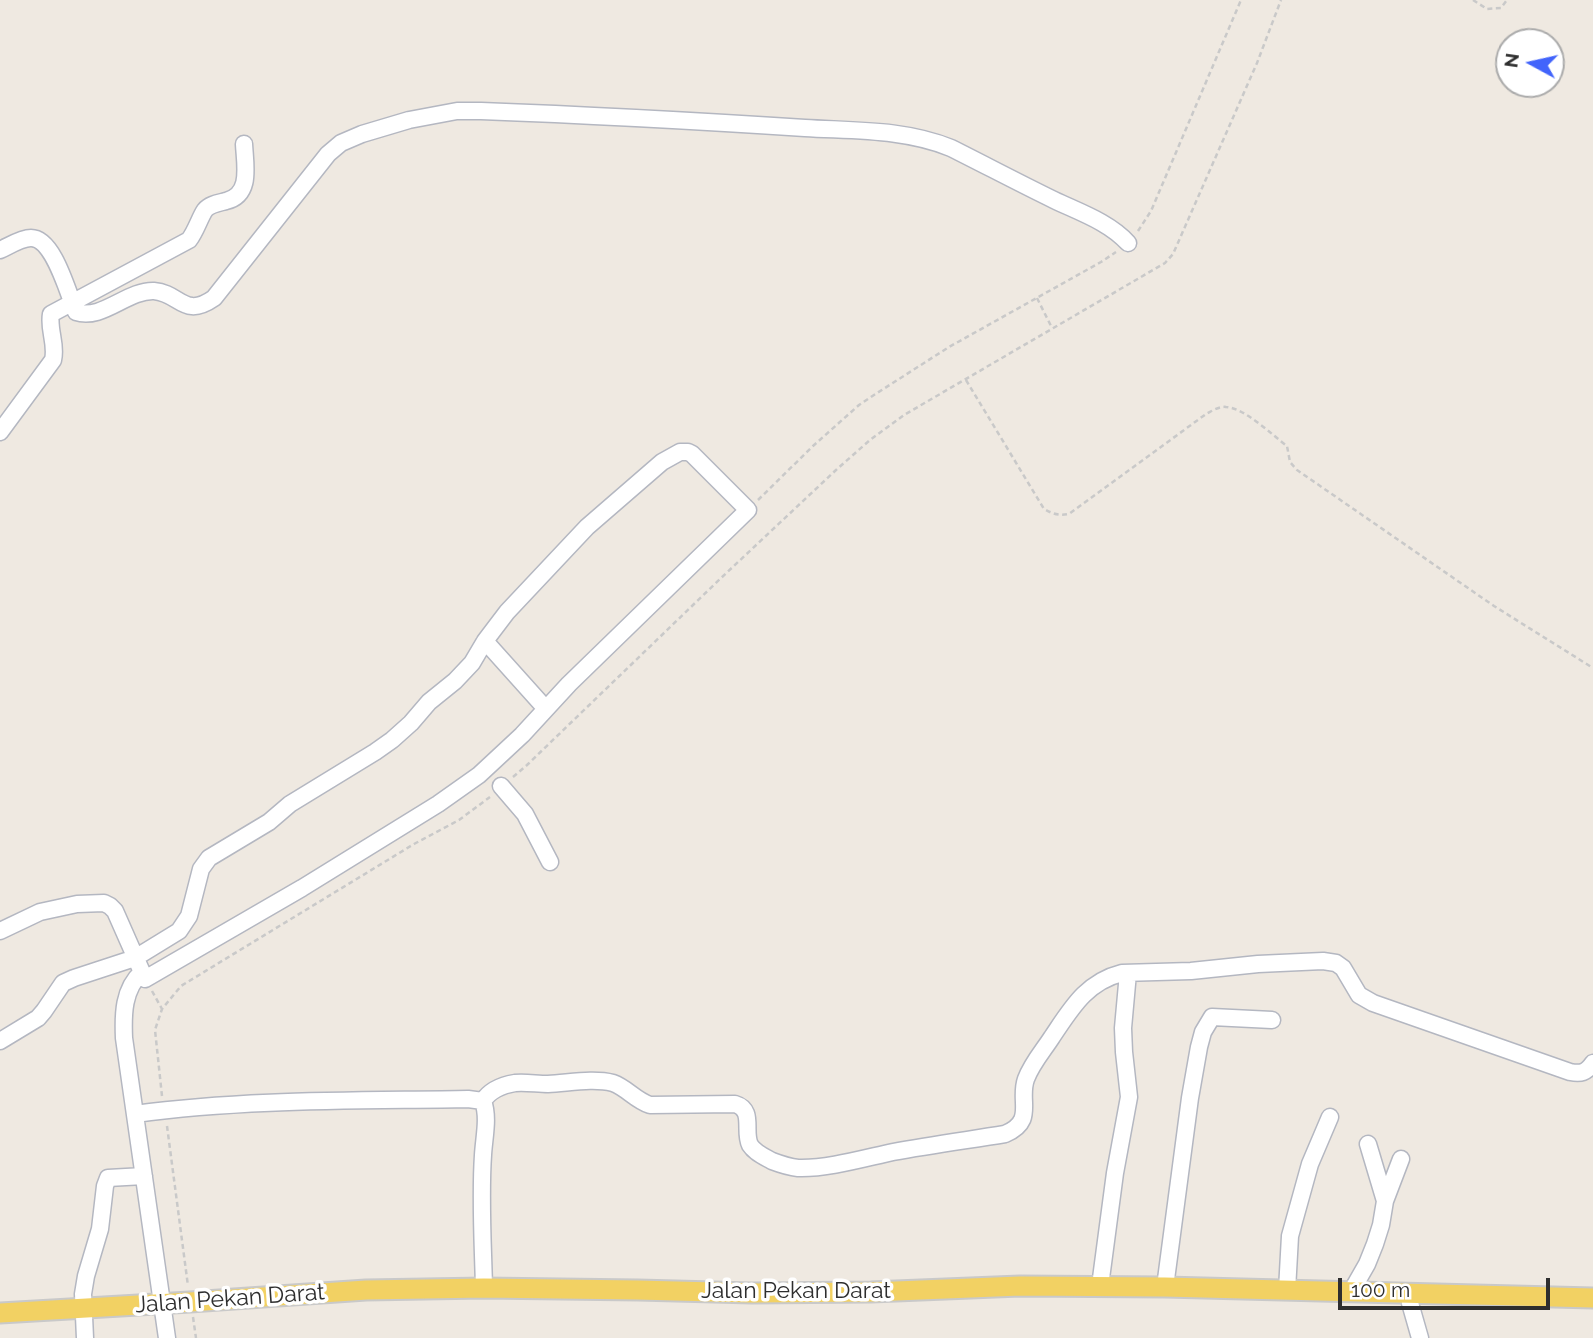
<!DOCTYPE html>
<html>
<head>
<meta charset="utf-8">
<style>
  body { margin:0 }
  #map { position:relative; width:1593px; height:1338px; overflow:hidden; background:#efe9e1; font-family:Raleway,sans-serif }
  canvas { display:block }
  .north { position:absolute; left:1495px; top:28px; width:70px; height:70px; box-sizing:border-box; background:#fff; border:2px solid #ababab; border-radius:50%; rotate:278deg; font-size:19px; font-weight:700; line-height:28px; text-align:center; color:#2e2e2e }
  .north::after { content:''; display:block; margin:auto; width:24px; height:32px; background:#4264fb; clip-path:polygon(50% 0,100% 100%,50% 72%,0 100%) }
  .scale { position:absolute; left:1338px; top:1278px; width:212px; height:32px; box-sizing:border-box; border:4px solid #2e2e2e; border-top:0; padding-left:9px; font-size:21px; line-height:24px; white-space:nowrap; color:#2e2e2e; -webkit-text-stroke:5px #fff; paint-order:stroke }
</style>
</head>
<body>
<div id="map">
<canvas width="1593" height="1338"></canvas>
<div class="north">N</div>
<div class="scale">100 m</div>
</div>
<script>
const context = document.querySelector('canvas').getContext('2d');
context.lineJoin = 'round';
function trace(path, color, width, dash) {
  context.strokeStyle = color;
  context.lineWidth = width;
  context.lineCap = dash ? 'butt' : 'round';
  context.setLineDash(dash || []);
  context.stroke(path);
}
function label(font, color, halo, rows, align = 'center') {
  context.font = font + ' Raleway,sans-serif';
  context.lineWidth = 7;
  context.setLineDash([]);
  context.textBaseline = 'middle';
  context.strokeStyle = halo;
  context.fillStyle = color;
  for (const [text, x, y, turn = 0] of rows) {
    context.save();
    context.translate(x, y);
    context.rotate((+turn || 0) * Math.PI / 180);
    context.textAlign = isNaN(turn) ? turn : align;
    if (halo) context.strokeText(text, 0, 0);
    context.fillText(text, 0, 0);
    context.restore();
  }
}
const minor = new Path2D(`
  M0 250C9 246 21 238 31 238 54 238 68 294 76 312 102 321 127 290 154 291 180 293 184 319 214 298L328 154 341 143 362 134 409 120 457 111H481C589 115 697 121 805 128 854 131 905 129 951 148 985 165 1019 183 1054 200 1079 212 1109 222 1128 243
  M0 432 53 360C57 344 48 330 51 314L189 240C196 231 200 217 205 210 210 204 219 203 226 201 252 195 245 165 244 144
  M485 641 546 709
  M501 786 525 814 550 862
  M0 931 40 912 77 904 104 903 110 906 115 911 145 979 302 888 438 804 479 775 522 735 569 684 748 510 692 454 688 452H680L662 462 587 527 507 612 485 641 472 663 455 681 429 702 411 723 392 740 375 752 290 804 269 822 209 858 201 869 189 916 179 931 135 958 74 978 63 983 44 1011 38 1018 0 1041
  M142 972C123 989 123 1015 124 1038L167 1338
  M483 1101C490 1090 503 1085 515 1083 526 1082 537 1084 548 1084 569 1083 593 1078 613 1083 627 1088 635 1100 650 1105L735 1104C755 1110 743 1131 750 1145 755 1153 765 1157 772 1161 780 1164 789 1167 798 1168 827 1169 865 1158 893 1152 930 1145 968 1140 1005 1134 1036 1121 1018 1101 1026 1079 1032 1063 1043 1051 1052 1037 1071 1009 1086 982 1122 973L1191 971 1258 964 1323 961 1336 963 1343 968 1359 995 1373 1003 1570 1072C1581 1074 1586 1073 1593 1063
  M483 1101C489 1118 484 1137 483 1155 480 1199 483 1244 484 1288
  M135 1114C246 1099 357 1101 468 1099L483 1101
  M1368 1144 1385 1201
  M1100 1286 1115 1173 1129 1097 1124 1052 1123 1028 1128 973
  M1165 1287 1190 1098 1199 1047 1203 1032 1212 1017 1272 1020
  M1287 1290 1290 1236 1310 1164 1330 1117
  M1351 1292 1367 1264 1375 1244 1381 1225 1385 1201 1401 1159
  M1410 1294V1303L1420 1338
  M85 1338 83 1294 86 1276 100 1229 105 1186 108 1178 144 1176`);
const major = new Path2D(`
  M0 1313 190 1302 366 1290 484 1288 638 1290 752 1293 871 1292 1020 1286 1165 1287 1593 1298`);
trace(minor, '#b4b7c1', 19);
trace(major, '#c9c9c9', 23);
trace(new Path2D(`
  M1473 0 1487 9 1501 8 1507 0
  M1138 231 1151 211 1241 0
  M1037 298 1052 328
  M966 380 1044 509C1053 514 1059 516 1069 514L1206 414C1212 411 1219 406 1226 407 1245 408 1272 435 1287 446L1290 462 1297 470 1494 606 1593 668
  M758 500 813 446 859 405 874 395 949 347 1101 262 1116 252
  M513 777 527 765 720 579 836 470 870 440 904 415 1165 263 1173 254 1257 63 1281 0
  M152 991 162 1009
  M162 1096 155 1030 162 1009 181 986 414 844 459 820 490 797
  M167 1126 188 1286
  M193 1317 196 1338`), '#c9c9c9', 2.5, [5, 3.5]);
trace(minor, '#fff', 16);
trace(major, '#f2d163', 19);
label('23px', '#2e2e2e', '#fff', [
  ["Jalan Pekan Darat",796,1291],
  ["Jalan Pekan Darat",230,1299,-4]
]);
</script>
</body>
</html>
